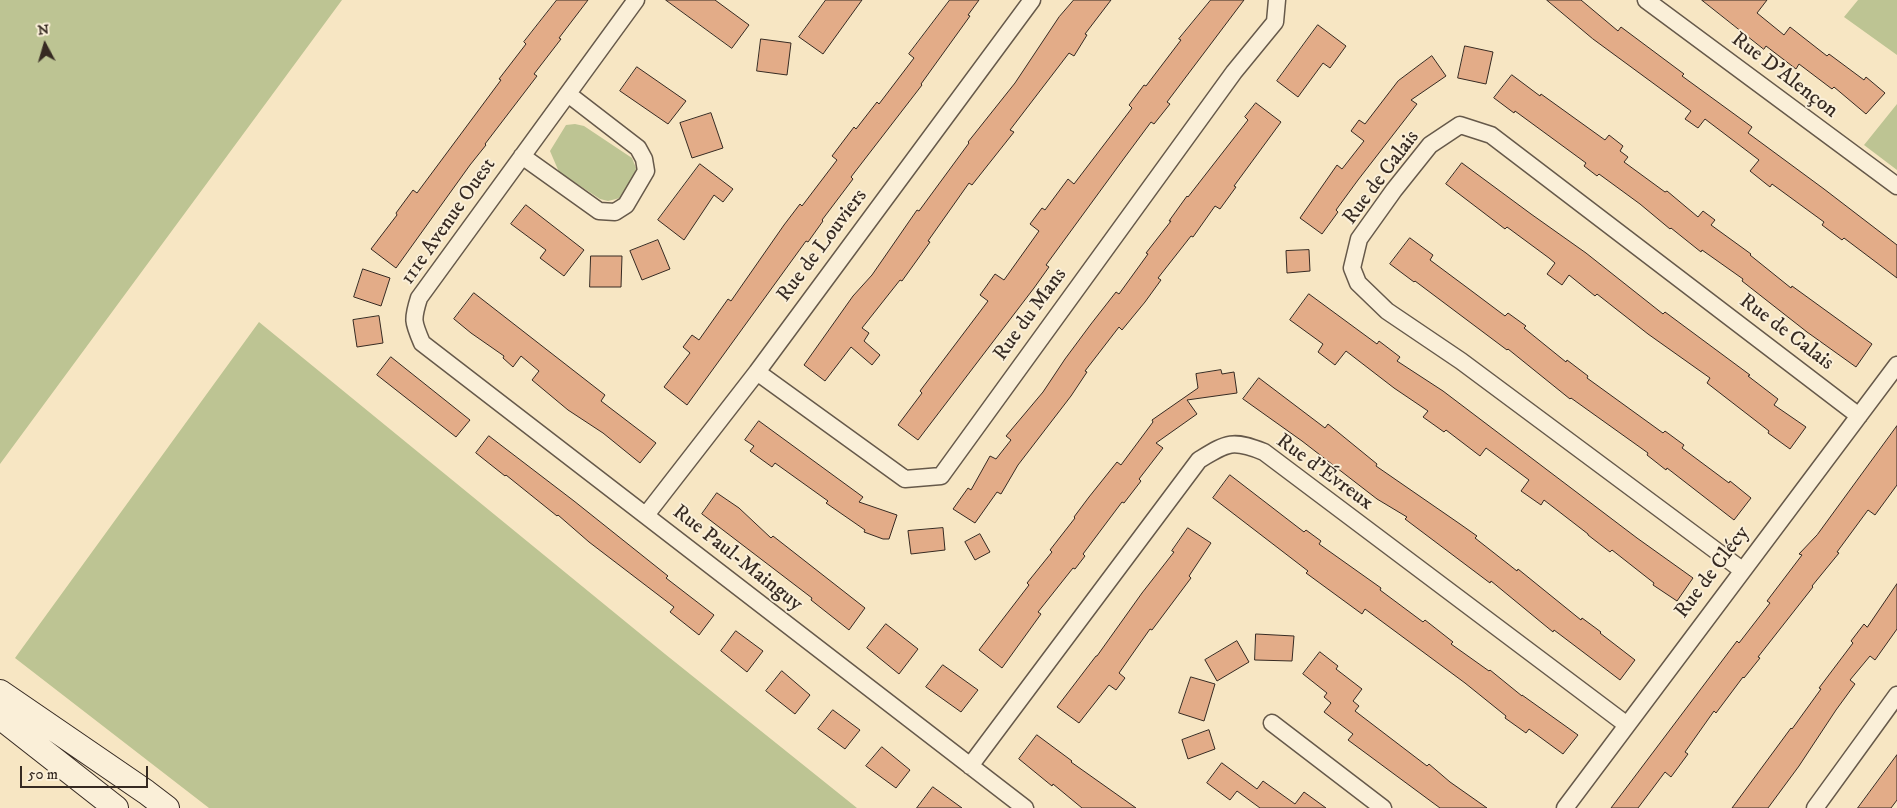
<!DOCTYPE html>
<html>
<head>
<meta charset="utf-8">
<style>
  body { margin:0 }
  #map { position:relative; width:1897px; height:808px; overflow:hidden; background:#f7e6c3; font-family:"IM FELL DW Pica",serif }
  canvas { display:block }
  .north { position:absolute; left:20px; top:20px; width:50px; height:50px; -webkit-text-stroke:4px #faefd8; paint-order:stroke; rotate:354deg; font-size:14px; font-weight:700; line-height:20px; text-align:center; color:#362a22 }
  .north::after { content:''; display:block; margin:auto; width:18px; height:22px; background:#362a22; clip-path:polygon(50% 0,100% 100%,50% 72%,0 100%) }
  .scale { position:absolute; left:20px; top:766px; width:128px; height:22px; box-sizing:border-box; border:2px solid #362a22; border-top:0; padding-left:6px; font-size:15px; line-height:18px; white-space:nowrap; color:#362a22; -webkit-text-stroke:4px #faefd8; paint-order:stroke }
</style>
</head>
<body>
<div id="map">
<canvas width="1897" height="808"></canvas>
<div class="north">N</div>
<div class="scale">50 m</div>
</div>
<script>
const context = document.querySelector('canvas').getContext('2d');
context.lineJoin = 'round';
function paint(path, color) {
  context.fillStyle = color;
  context.fill(path, 'evenodd');
}
function trace(path, color, width, dash) {
  context.strokeStyle = color;
  context.lineWidth = width;
  context.lineCap = dash ? 'butt' : 'round';
  context.setLineDash(dash || []);
  context.stroke(path);
}
function label(font, color, halo, rows, align = 'center') {
  context.font = font + ' "IM FELL DW Pica",serif';
  context.lineWidth = 4;
  context.setLineDash([]);
  context.textBaseline = 'middle';
  context.strokeStyle = halo;
  context.fillStyle = color;
  for (const [text, x, y, turn = 0] of rows) {
    context.save();
    context.translate(x, y);
    context.rotate((+turn || 0) * Math.PI / 180);
    context.textAlign = isNaN(turn) ? turn : align;
    if (halo) context.strokeText(text, 0, 0);
    context.fillText(text, 0, 0);
    context.restore();
  }
}
paint(new Path2D(`
  M0 0H342L0 464Z
  M1858 0H1897V55L1844 17Z
  M1897 104V170L1864 145Z
  M575 124 584 126 632 158 636 168 634 179 620 198 608 201 600 199 559 172 550 151 566 125Z
  M259 322 665 654 857 808H209L15 658Z`), '#bdc493');
const building = new Path2D(`
  M557 0H588L559 38 561 39 534 74 537 76 485 144 486 145 470 165 396 268 371 249 397 215 396 213 413 190 417 193 501 80 499 79 526 44 524 42Z
  M666 0H715L749 25 732 48Z
  M826 0H862L823 54 799 37Z
  M950 0H979L968 15 970 16 921 84 922 85 851 177 853 179 822 220 823 221 808 242 806 241 687 405 664 387 690 353 683 347 692 335 699 340 728 299 731 301 784 225 800 204 802 206 837 160 832 156 854 127 856 129 877 102 879 104 914 58 909 54Z
  M1074 0H1111L1085 34 1087 35 1074 56 1069 53 1010 130 1014 132 972 185 969 183 928 241 930 242 902 281 900 280 862 328 869 333 864 341 880 355 872 365 851 347 825 381 804 365 853 296 872 275 917 210 919 211 969 143 968 142 1015 83 1059 17Z
  M1211 0H1244L1167 102 1170 104 1154 124 1151 122 1125 157 1046 265 1049 267 1034 288 918 440 898 425 922 393 920 391 988 301 980 295 995 274 1004 280 1039 231 1030 224 1042 208 1045 210 1068 179 1074 184 1132 108 1129 105 1144 85 1146 86 1181 40 1179 39Z
  M1547 0H1581L1618 31 1621 27 1684 74 1682 76 1752 127 1748 133 1824 189 1897 245V278L1844 238 1842 240 1822 225 1824 222 1772 184 1770 187 1750 171 1759 160 1705 119 1698 128 1685 119 1691 111 1593 39Z
  M1702 0H1767L1757 13 1784 35 1790 27 1827 56 1829 54 1864 80 1866 77 1885 93 1866 114 1834 87 1832 89 1799 64 1796 69 1766 46 1764 49Z
  M1318 25 1346 46 1330 68 1323 63 1298 97 1277 81Z
  M761 39 791 43 787 75 757 71Z
  M1465 46 1493 52 1486 84 1458 78Z
  M1432 56 1446 76 1411 100 1417 104 1358 180 1336 210 1338 212 1322 234 1300 218 1337 165 1342 169 1364 141 1351 131 1359 120 1365 124 1398 81Z
  M637 67 686 101 668 124 620 91Z
  M1512 75 1540 96 1541 94 1605 140 1609 135 1623 146 1620 151 1628 157 1624 162 1665 192 1667 191 1698 217 1703 211 1715 220 1711 225 1751 254 1750 255 1791 288 1792 286 1872 344 1856 367 1807 332 1742 281 1743 279 1702 250 1701 252 1671 228 1670 229 1640 204 1599 174 1597 176 1584 166 1586 163 1515 111 1514 113 1494 98Z
  M1256 103 1281 122 1234 186 1236 187 1220 209 1215 206 1193 237 1191 236 1158 278 1161 280 1145 302 1122 330 1119 327 1085 371 1087 372 1071 396 1018 465 1001 494 997 492 975 523 953 509 968 488 971 490 990 456 996 459 1011 440 1006 436 1043 392 1065 359 1091 324 1116 292 1119 294 1148 254 1146 253 1171 221H1169L1187 196 1188 197 1248 120 1245 117Z
  M711 113 723 148 692 158 680 123Z
  M1462 163 1531 214 1586 253 1663 314 1665 312 1750 375 1748 376 1778 399 1774 405 1806 427 1790 449 1768 433 1769 431 1707 383 1710 378 1648 334 1597 294 1595 296 1569 275 1562 285 1547 274 1555 263 1549 258 1507 227 1505 229 1446 184Z
  M700 164 733 189 723 202 714 195 684 240 658 220Z
  M526 205 584 250 564 276 540 258 546 250 511 224Z
  M1410 238 1433 255 1430 260 1469 289 1505 316 1508 313 1526 326 1524 328 1566 362 1567 360 1588 376 1587 378 1663 433 1665 431 1684 445 1682 448 1729 483 1730 481 1751 498 1734 520 1667 468 1666 470 1647 455 1648 453 1571 398 1570 399 1508 349 1507 350 1415 281 1414 282 1390 264Z
  M658 240 670 269 642 280 630 251Z
  M1309 250 1310 271 1287 273 1286 251Z
  M591 256H622L621 287H590Z
  M363 269 390 278 381 306 354 297Z
  M474 293 605 395 601 401 656 443 640 463 603 433 568 410 532 380 539 371 521 356 513 367 503 358 504 356 471 333 454 319Z
  M1309 294 1377 344 1379 341 1400 357 1397 361 1443 391 1637 538 1693 578 1677 601 1653 585 1654 583 1612 550 1610 552 1588 535V534L1544 500 1541 505 1521 491 1529 480 1486 448 1480 456 1446 430 1444 432 1423 417 1428 411 1394 388 1346 351 1335 365 1318 352 1323 344 1290 320Z
  M379 316 383 343 357 347 353 320Z
  M391 357 470 420 456 437 377 375Z
  M1221 370 1222 374 1234 372 1237 393 1187 400 1197 414 1156 443 1163 448 1139 479 1141 481 1124 503 1122 502 1083 554 1085 556 1075 569 1073 568 1038 612 1041 614 1002 668 979 650 1029 585 1027 583 1052 552 1050 550 1075 518 1074 517 1089 497 1117 462 1121 465 1153 422 1152 420 1198 388 1196 374Z
  M1259 378 1325 428 1328 424 1377 464 1376 466 1460 524 1477 536 1475 538 1517 571 1518 569 1581 620 1582 618 1601 632 1600 633 1635 660 1620 680 1554 630 1553 632 1491 581 1490 583 1405 519 1407 517 1377 499 1302 441 1243 399Z
  M759 421 863 497 859 502 897 515 889 539H883L864 532 865 530 826 503 828 501 775 463 772 467 750 451 754 446 745 440Z
  M1897 426V485L1875 515 1868 510 1837 552 1839 553 1812 586 1813 587 1758 657 1760 658 1744 678 1743 677 1716 713 1714 711 1685 752 1688 754 1671 777 1665 772 1638 808H1611L1737 641 1739 643 1770 603 1767 601 1802 555 1799 554 1817 535Z
  M489 436 574 501 668 576 666 578 714 615 699 635 670 612 674 607 589 542 558 515 557 516 506 475 505 476 476 453Z
  M1230 475 1304 532 1306 530 1321 541 1319 544 1381 588 1380 590 1423 622 1425 620 1453 642 1451 644 1489 671 1490 670 1522 696V695L1578 735 1563 754 1529 729 1526 733 1505 718 1506 716 1465 683 1365 609 1362 614 1306 573 1308 571 1213 498Z
  M717 493 739 508 771 538 773 536 865 608 849 630 811 600 812 598 702 514Z
  M943 528 945 550 911 554 908 531Z
  M1188 528 1211 543 1189 576 1191 578 1152 630 1150 629 1119 673 1125 678 1116 690 1109 685 1079 723 1057 707 1096 656H1097L1142 593 1174 552 1172 551Z
  M980 534 990 552 975 560 965 542Z
  M1897 584V629L1875 660 1870 656 1850 680 1855 684 1836 710 1799 766 1768 808H1732L1791 728 1792 729 1821 689 1819 688 1853 643 1851 641 1864 624 1867 627Z
  M886 624 918 649 899 674 867 648Z
  M736 631 763 651 747 672 721 651Z
  M1256 634 1294 636 1292 661 1255 660Z
  M1237 641 1249 662 1217 681 1205 660Z
  M1320 652 1338 666 1336 669 1362 689 1353 701 1359 706 1355 711 1427 766 1429 764 1450 782 1487 808H1440L1348 740 1353 734 1324 712 1331 703 1324 697 1327 693 1303 674Z
  M943 665 978 690 961 712 926 687Z
  M782 671 810 695 795 714 766 691Z
  M1191 677 1215 684 1204 721 1179 713Z
  M833 710 860 730 845 749 818 729Z
  M1209 730 1215 749 1188 759 1182 740Z
  M1037 735 1072 761 1071 762 1136 808H1082L1053 784 1052 786 1019 759Z
  M882 747 910 770 896 788 866 766Z
  M1897 755V800L1891 808H1858Z
  M1222 763 1257 789 1263 781 1295 804 1304 792 1326 808H1260L1237 791 1230 800 1207 783Z
  M933 787 962 808H917Z`);
paint(building, '#e3ac88');
trace(building, '#362a22', 1);
const street = new Path2D(`
  M636 0 419 298C412 320 413 322 422 343L1025 808
  M1646 0 1897 186
  M522 156 599 211 615 212 626 205 646 171 644 159 638 148 568 94
  M757 372 905 479 941 476 1234 72 1275 22 1277 0
  M646 515 757 372 1032 0
  M1742 570 1461 361 1387 311 1358 283 1352 268 1359 239 1394 190 1430 145 1460 125 1491 135 1859 416
  M1272 723 1383 808
  M970 766 1199 460C1227 443 1232 439 1264 452L1627 725
  M1565 808 1897 365
  M1815 808 1897 695`);
const secondary = new Path2D(`
  M0 692 146 792 167 808
  M0 717 116 808`);
trace(street, '#66594a', 19);
trace(secondary, '#362a22', 26);
trace(street, '#faefd8', 16);
trace(secondary, '#faefd8', 24);
label('21px', '#362a22', '#faefd8', [
  ["Rue D'Alençon",1784,76,37],
  ["Rue de Calais",1382,178,-53],
  ["111e Avenue Ouest",449,222,-55],
  ["Rue de Louviers",823,246,-53],
  ["Rue du Mans",1031,315,-54],
  ["Rue de Calais",1786,333,37],
  ["Rue d'Évreux",1324,473,36],
  ["Rue Paul-Mainguy",737,559,38],
  ["Rue de Clécy",1713,573,-53]
]);
</script>
</body>
</html>
